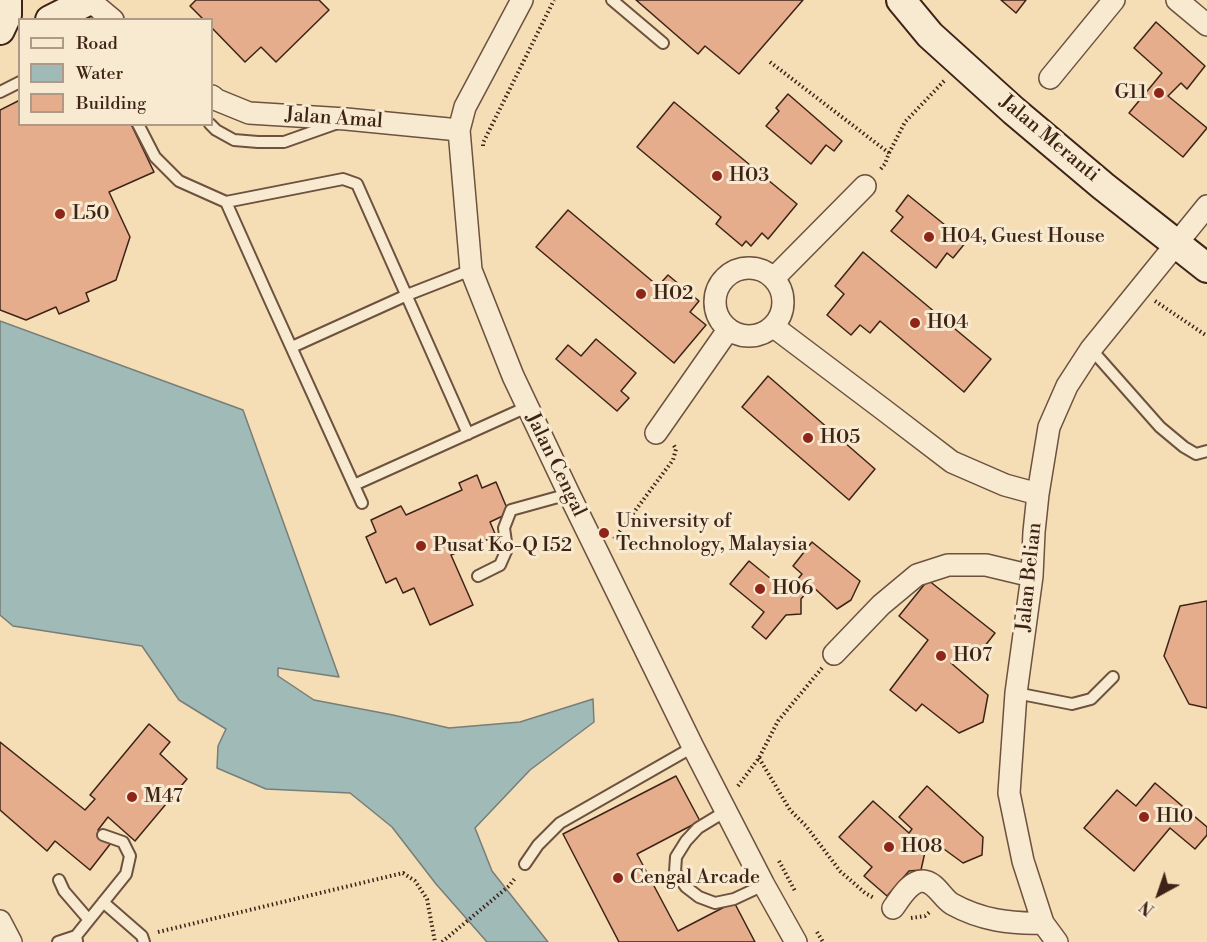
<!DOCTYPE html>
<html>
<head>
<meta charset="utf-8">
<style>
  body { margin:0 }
  #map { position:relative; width:1207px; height:942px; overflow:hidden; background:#f5deb6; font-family:"Libre Bodoni",serif }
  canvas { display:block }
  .legend { position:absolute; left:18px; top:18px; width:195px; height:108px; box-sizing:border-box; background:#f8ead0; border:2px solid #ae9a86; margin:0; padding:8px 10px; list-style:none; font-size:18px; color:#3e2317 }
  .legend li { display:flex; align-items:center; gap:12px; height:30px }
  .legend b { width:30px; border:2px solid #ae9a86 }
  .north { position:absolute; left:1129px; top:864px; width:60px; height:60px; -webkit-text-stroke:4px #f8ead0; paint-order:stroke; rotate:220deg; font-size:16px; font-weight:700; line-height:24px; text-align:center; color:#3e2317 }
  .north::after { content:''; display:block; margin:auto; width:21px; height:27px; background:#3e2317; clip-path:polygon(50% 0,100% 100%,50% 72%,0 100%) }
</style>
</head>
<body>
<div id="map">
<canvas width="1207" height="942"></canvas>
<ul class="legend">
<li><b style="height:8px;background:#f8ead0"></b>Road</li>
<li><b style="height:16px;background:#9fbab7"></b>Water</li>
<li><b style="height:16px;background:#e6ad8d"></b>Building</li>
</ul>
<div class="north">N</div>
</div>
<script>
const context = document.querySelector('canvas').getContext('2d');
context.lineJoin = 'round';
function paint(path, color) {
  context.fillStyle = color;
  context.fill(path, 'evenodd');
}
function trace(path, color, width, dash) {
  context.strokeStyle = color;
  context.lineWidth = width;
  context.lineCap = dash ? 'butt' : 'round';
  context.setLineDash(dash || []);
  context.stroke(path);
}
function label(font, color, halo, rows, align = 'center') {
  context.font = font + ' "Libre Bodoni",serif';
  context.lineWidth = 6;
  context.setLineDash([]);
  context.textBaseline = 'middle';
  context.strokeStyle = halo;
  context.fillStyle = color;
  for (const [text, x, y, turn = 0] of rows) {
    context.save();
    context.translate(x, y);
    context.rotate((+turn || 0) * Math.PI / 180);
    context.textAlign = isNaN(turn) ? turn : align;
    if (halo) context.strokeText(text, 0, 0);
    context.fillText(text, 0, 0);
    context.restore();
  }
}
const water = new Path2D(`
  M0 321 243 410 339 677 278 668V676L314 700 393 715 449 728 520 722 593 699 594 722 530 770 475 828 492 871 548 942H487L436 884 392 827 350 793 266 789 217 768 218 746 226 729 179 700 142 646 13 626 0 615Z`);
paint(water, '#9fbab7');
trace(water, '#787e77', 1.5);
const building = new Path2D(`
  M196 0H319L329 10 276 62 261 47 245 62 212 28V20H204L190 6Z
  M636 0H803L739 74 705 46 698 54Z
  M1001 0H1026L1016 13Z
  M1156 22 1205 66 1187 89 1181 83 1168 96 1207 128 1183 157 1129 113 1162 73 1134 48Z
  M788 94 842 141 834 151 826 145 811 164 766 126 779 111 776 108Z
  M20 100V124H131L154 172 109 192 130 237 116 280 86 293 89 301 59 314 56 307 26 320 0 310V110Z
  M674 102 797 204 768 239 762 233 751 246 746 241 742 246 716 224 721 217 637 147Z
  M908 195 966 242 953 258 947 253 936 268 891 231 903 217 896 211Z
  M568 210 658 286 668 275 699 301 690 312 706 325 674 363 536 247Z
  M863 252 991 359 964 392 880 321 870 333 860 325 851 335 827 315 844 294 835 286Z
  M596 339 636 373 621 391 629 398 617 411 556 359 568 345 581 356Z
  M768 376 875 469 849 500 742 407Z
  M477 475 482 488 496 482 509 513 490 522 496 536 451 555 473 605 430 625 414 588 403 593 396 578 386 583 366 537 376 532 371 520 401 506 406 515 462 490 459 483Z
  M812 542 860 581 851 600 837 609 812 586 801 599V614L786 615 766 639 752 627 764 612 730 584 749 561 787 592 802 574 793 566Z
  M928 580 995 633 977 656 956 657 951 663 988 695 983 722 959 733 922 704 916 711 890 690 928 640 899 616Z
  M1207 601V708L1189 704 1164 656 1180 606Z
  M149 724 170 742 160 754 187 779 135 841 108 817 98 830 111 843 90 870 55 841 47 851 0 810V742L85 810 95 799 90 795Z
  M676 776 700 821 637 854 678 931 734 902 755 942H619L563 834Z
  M1155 783 1207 827V835L1195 849 1170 828 1134 871 1084 828 1117 790 1136 806Z
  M927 786 983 837 982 855 963 863 933 841 925 852 921 870 909 871 887 896 864 876 872 867 839 837 873 801 909 833 912 829 899 817Z`);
paint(building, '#e6ad8d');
trace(building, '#3e2317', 1.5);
const lane = new Path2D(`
  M612 0 663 43
  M0 92 20 82
  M138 124 155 157 179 181 226 202 343 179 357 184 468 434
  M210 124 216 130 234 140 258 142H284L335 124
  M226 202 268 296 362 503
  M292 347 407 295 471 270
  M1091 349 1160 427 1184 447 1196 454 1207 451
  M354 485 527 407
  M478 576 500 565 507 549 504 528 511 510 569 494
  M1016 693 1072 704 1091 699 1113 677
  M726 811 698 828 686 841 676 857 675 872 686 887 699 897 715 903 734 899 764 885
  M525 864 538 845 560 823 693 747
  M59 880 64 891 89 920
  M103 902 142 936 144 942
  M76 936 126 874 130 856 123 842 103 835
  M58 942 76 936 77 941`);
const street = new Path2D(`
  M89 0 113 20
  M522 0 465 107 459 130 471 270 513 376 569 494 693 747 764 885 796 942
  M1177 0 1207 25
  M1050 78 1114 0
  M212 96 217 100 249 113 346 119 459 130
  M715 302a34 34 0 1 1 68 0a34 34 0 1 1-68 0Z
  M774 278 865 186
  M774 327 884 410 952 462 1005 485 1038 494
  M656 433 728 330
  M834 654 881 605 917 575 948 565H986L1032 576
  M893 908C900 899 909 881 923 881 936 882 942 898 952 904 981 920 1010 924 1043 923
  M0 921 11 942
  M1057 942 1043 923 1023 861 1009 793 1016 693 1032 576 1034 532 1038 494 1049 427 1067 386 1091 349 1207 206`);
const secondary = new Path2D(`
  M901 0 930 35 1014 111 1103 186 1207 268
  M50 20 90 0
  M0 30 7 15V0`);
trace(lane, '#6c523f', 14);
trace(street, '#6c523f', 24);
trace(secondary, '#3e2317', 32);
trace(new Path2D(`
  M770 62 889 153 885 164 879 171
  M483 146V143L554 0
  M889 153 905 122 944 81
  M1155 301 1207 336
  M614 539 673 460 676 449 673 444
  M759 758 790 810 806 826 840 871 865 893 874 898
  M738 786 759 758 778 721 822 668
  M779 861 795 891
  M911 918 925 916 931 911
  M158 932 403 873 415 881 427 899 435 942
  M817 932 823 942
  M442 942 509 886 516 877`), '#3e2317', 4, [1.5, 3]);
trace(lane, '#f8ead0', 10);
trace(street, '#f8ead0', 21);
trace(secondary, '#f8ead0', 28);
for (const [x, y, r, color] of [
  [1159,93,6,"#8f2418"],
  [717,176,6,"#8f2418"],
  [60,214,6,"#8f2418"],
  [929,237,6,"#8f2418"],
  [641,294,6,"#8f2418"],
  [915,323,6,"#8f2418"],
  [808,438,6,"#8f2418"],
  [604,533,6,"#8f2418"],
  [421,546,6,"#8f2418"],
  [760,589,6,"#8f2418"],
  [941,656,6,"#8f2418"],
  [132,797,6,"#8f2418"],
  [1144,817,6,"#8f2418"],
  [889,847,6,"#8f2418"],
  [618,878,6,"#8f2418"]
]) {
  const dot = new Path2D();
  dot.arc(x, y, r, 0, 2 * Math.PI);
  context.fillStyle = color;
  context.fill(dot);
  trace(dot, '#f8ead0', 2);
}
label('20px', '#3e2317', '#f8ead0', [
  ["G11",1147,93,"right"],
  ["H03",729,176],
  ["L50",72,214],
  ["H04, Guest House",941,237],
  ["H02",653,294],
  ["H04",927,323],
  ["H05",820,438],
  ["University of",616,522],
  ["Technology, Malaysia",616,545],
  ["Pusat Ko-Q I52",433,546],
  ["H06",772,589],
  ["H07",953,656],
  ["M47",144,797],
  ["H10",1156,817],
  ["H08",901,847],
  ["Cengal Arcade",630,878]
], 'left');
label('20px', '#3e2317', '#f8ead0', [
  ["Jalan Amal",334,119,4],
  ["Jalan Meranti",1049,139,40],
  ["Jalan Cengal",555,465,64],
  ["Jalan Belian",1030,577,-84]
]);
</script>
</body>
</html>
